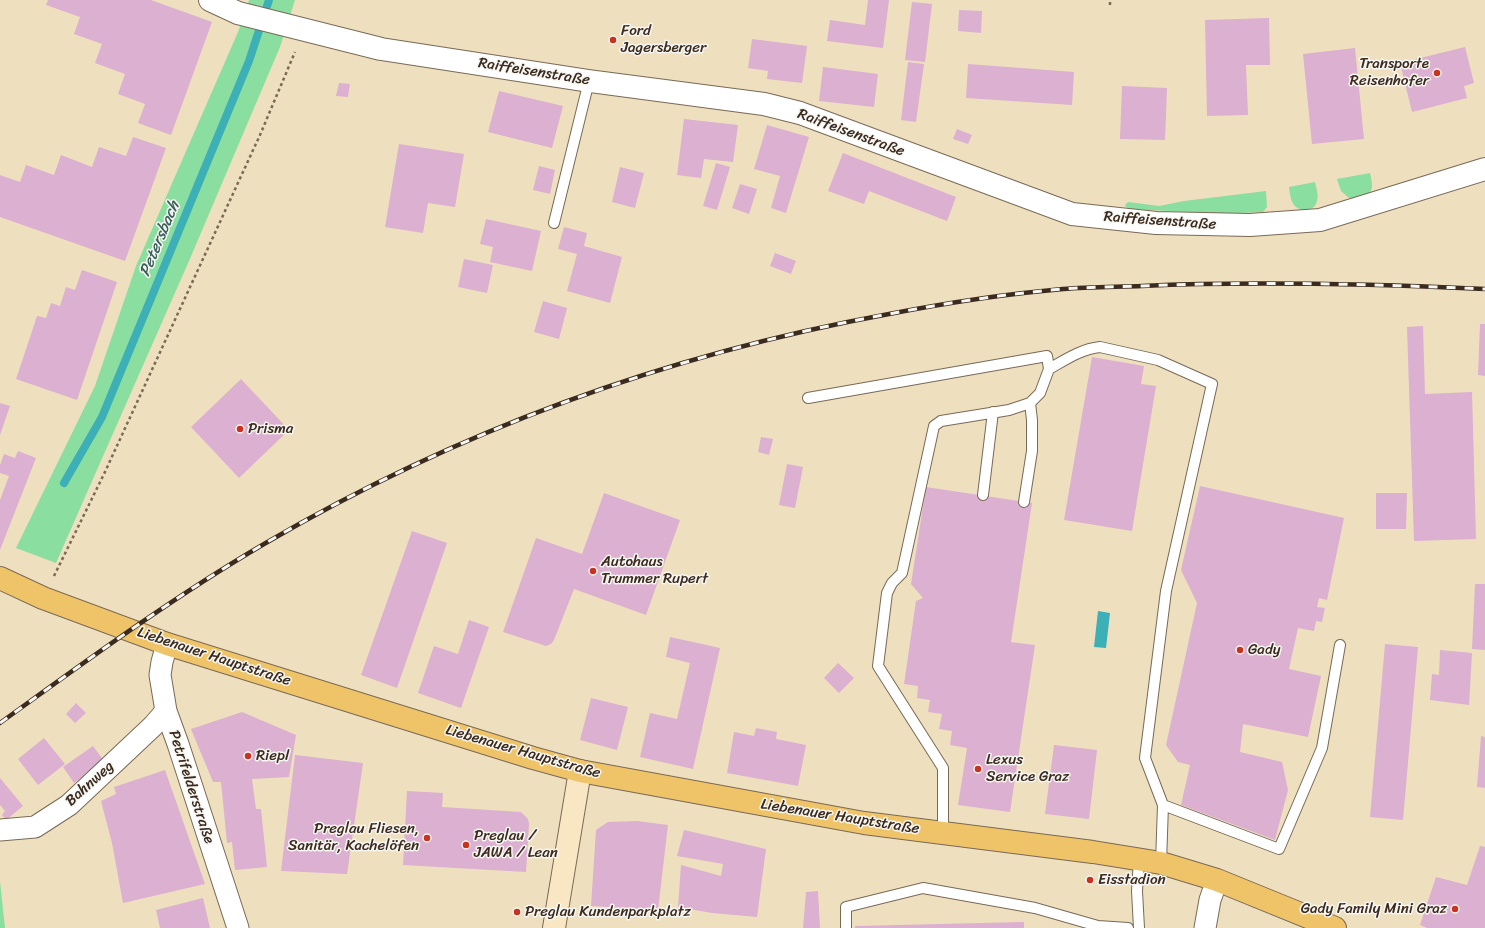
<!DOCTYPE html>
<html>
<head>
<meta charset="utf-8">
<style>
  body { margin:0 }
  canvas { display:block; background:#eedfbf }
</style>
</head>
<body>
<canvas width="1485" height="928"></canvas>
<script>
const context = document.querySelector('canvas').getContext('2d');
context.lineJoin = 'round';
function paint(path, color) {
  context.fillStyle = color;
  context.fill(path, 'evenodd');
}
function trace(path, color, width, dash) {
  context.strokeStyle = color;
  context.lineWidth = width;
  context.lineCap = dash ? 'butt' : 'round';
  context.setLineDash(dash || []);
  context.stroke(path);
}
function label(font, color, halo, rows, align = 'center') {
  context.font = font + ' Sriracha,sans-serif';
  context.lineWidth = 3;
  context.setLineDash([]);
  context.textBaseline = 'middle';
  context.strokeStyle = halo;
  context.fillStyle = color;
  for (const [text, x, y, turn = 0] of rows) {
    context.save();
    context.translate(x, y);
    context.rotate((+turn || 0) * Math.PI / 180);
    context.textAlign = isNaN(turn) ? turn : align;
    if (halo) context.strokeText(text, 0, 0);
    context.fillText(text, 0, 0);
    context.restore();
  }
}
paint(new Path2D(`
  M249 0H295L280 47 189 261 56 563 16 548 95 386 136 266 238 32Z
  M1370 173C1371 177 1372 182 1372 186 1372 197 1357 199 1349 198L1341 191 1337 179Z
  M1315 182C1316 187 1319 195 1317 201 1315 211 1301 213 1294 205 1290 199 1290 193 1289 187Z
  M1266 191 1267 207 1263 212C1218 215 1174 211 1130 209L1126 207 1125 205 1128 202 1159 206 1184 201Z
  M0 881 5 928H0Z`), '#8adea0');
paint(new Path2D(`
  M1098 611 1110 613 1106 648 1094 647Z`), '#3dafb6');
trace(new Path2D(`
  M64 483 102 417 249 61 269 0`), '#3dafb6', 8);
paint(new Path2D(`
  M48 0H151L212 22 171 135 138 123 145 104 118 94 125 74 95 63 102 44 74 34 80 17 46 5Z
  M868 0H889L883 48 827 41 830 20 865 25Z
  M912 2 932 4 925 62 905 60Z
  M959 10 982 11 981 33 958 31Z
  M1269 18 1270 65H1246L1248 115 1207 116 1205 20Z
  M752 39 807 46 802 83 767 79 768 71 748 68Z
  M1465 47 1474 83 1464 86 1467 98 1412 112 1400 63Z
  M1355 48 1364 139 1312 144 1303 54Z
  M908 62 924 64 916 122 901 120Z
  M968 64 1074 72 1072 105 966 98Z
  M823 67 878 74 874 107 819 101Z
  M339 83 350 84 348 97 336 96Z
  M1122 86 1167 88 1165 140 1120 139Z
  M499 91 563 106 552 148 488 132Z
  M684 119 738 125 733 162 704 159 701 178 677 175Z
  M767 125 809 137 786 213 771 208 780 176 754 169Z
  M957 129 972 135 968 144 953 139Z
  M133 137 166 148 125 261 0 217V175L20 182 26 165 54 175 61 155 92 167 99 147 126 156Z
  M399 144 464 154 455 207 428 203 423 233 385 227Z
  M843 153 956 197 947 221 869 191 864 204 828 191Z
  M716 163 730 167 717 210 703 206Z
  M539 166 555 170 550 194 533 190Z
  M620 167 644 173 635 208 612 202Z
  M740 184 757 189 749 214 732 208Z
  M486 219 541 231 532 271 490 262 493 247 480 244Z
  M564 227 587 233 584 246 622 257 610 303 567 291 577 254 558 249Z
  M775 253 796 261 791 274 770 266Z
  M464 259 493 265 487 293 458 287Z
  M82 270 117 282 77 400 16 379 37 316 46 318 51 303 60 306 66 287 75 290Z
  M543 301 567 308 559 339 534 332Z
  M1480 324H1485V376L1478 375Z
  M1423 326 1425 394 1472 392 1476 539 1414 541 1407 327Z
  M1092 357 1144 366 1141 384 1156 386 1132 531 1064 520Z
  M241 379 289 430 239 478 191 427Z
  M0 403 10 406 0 435Z
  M761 437 773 439 769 455 758 452Z
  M18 451 36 458 0 550V500L9 476 0 473V465L4 454 15 458Z
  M787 464 803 467 795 508 779 505Z
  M1200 486 1344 518 1327 600 1319 598 1317 607 1325 608 1322 622 1316 621 1314 631 1298 628 1289 669 1321 676 1308 737 1243 724 1240 752 1282 762 1288 790 1275 840 1181 805 1190 765 1178 762 1166 745 1197 603 1181 570Z
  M926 487 1032 503 1011 642 1035 645 1010 812 958 805 967 748 950 745 952 731 939 729 942 714 928 712 930 700 917 698 918 686 904 684 916 601 923 598 911 584Z
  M604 493 680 520 646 615 574 589 554 640 551 644 546 646 503 632 536 538 582 554Z
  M1376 493H1407L1406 529H1376Z
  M412 531 447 543 397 688 361 675Z
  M1475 584H1485V650L1472 649Z
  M469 620 489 627 461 708 418 693 434 646 458 654Z
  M670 637 720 648 693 769 640 757 650 713 677 719 690 663 666 657Z
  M1385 644 1418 647 1403 820 1370 817Z
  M1440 650 1472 653 1469 705 1430 700 1432 674 1439 675Z
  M838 663 854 678 839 693 824 678Z
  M591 698 628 707 617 750 580 740Z
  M76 703 86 713 75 723 66 714Z
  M242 712 296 735 289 777 252 779 256 809H261L267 867 235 870 232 842 227 843 221 782H213L191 729Z
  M756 728 777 732 776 739 806 745 798 786 727 773 734 732 754 736Z
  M1481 736 1485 737V788L1477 787Z
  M44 738 65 764 38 785 18 759Z
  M1054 745 1097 750 1089 819 1045 814Z
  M93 746 104 761 74 783 63 767Z
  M295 755 363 763 347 874 281 871Z
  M165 770 205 884 123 903 112 843 101 801 116 794 114 787Z
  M0 778 23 806 6 820 2 815 5 811 0 805Z
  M407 791 443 793 442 807 521 812 528 819 529 824 526 872 403 865Z
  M637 821 668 825 658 910 591 906 596 830 608 822Z
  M684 830 766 849 757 917 712 913 678 907 681 865 721 876 723 864 677 856Z
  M1480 846 1485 847V928H1427L1420 925 1436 877 1467 885Z
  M818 891 820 928H803L806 892Z
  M203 898 210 928H160L156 910Z
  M1024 922V928H855V926Z`), '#dcb0d0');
const service = new Path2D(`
  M554 223 589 81
  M808 398 1047 356 1049 369
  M983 495 993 412
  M1024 502 1032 451V420L1030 403
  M943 833V768L878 666 887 593 892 583 902 573 934 426 941 421 1009 410 1030 403 1040 393 1049 369C1065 360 1081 349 1100 347L1158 360 1212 384 1166 591 1145 758 1163 805
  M1161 863 1163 805 1279 849 1322 748 1340 645
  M846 928V907L923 888 1035 908 1098 926 1128 928
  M1139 928 1137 891 1139 860`);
const minor = new Path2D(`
  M167 644 162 662 160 675 166 711 178 744 238 928
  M0 830 35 827 69 805 153 726 166 711
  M1205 928 1210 900 1217 880`);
const tertiary = new Path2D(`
  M210 0 238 13 381 49 589 81 764 104 800 113 1072 214 1156 223 1250 225 1320 220 1485 169`);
const secondary = new Path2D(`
  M554 928 580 771`);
const primary = new Path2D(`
  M0 578 43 598 167 644 533 758 580 771 864 823 1093 852 1161 863 1217 880 1335 928`);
trace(service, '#7a6956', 12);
trace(minor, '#7a6956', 23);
trace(tertiary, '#7a6956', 24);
trace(secondary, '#7a6956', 24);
trace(primary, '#7a6956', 24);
trace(new Path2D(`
  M1110 5V0
  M54 576 104 474 260 135 295 52`), '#7a6956', 2.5, [3, 3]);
trace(service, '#fff', 10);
trace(minor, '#fff', 21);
trace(tertiary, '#fff', 22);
trace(secondary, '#f9e7c3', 22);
trace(primary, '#efc469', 22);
const rail = new Path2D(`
  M0 723C86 661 172 598 264 544 457 431 669 354 889 314 946 303 1005 294 1063 289 1089 287 1116 287 1142 286 1257 281 1371 284 1485 289`);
trace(rail, '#3b2a1e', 4.5);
trace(rail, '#f6f6f2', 3, [9]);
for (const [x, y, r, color] of [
  [613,40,4,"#c8321e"],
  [1437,73,4,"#c8321e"],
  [240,429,4,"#c8321e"],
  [593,571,4,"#c8321e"],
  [1240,650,4,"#c8321e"],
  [248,756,4,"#c8321e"],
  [978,769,4,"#c8321e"],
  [427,838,4,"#c8321e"],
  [466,845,4,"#c8321e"],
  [1090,880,4,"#c8321e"],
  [1455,909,4,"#c8321e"],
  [517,912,4,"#c8321e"]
]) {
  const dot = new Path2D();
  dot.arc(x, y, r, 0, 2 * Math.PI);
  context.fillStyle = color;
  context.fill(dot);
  trace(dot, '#f6f6f2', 1.5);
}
label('15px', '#3b2a1e', '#f6f6f2', [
  ["Ford",621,31],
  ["Jagersberger",621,48],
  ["Transporte",1429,64,"right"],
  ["Reisenhofer",1429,81,"right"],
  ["Prisma",248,429],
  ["Autohaus",601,562],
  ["Trummer Rupert",601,579],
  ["Gady",1248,650],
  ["Riepl",256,756],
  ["Lexus",986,760],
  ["Service Graz",986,777],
  ["Preglau Fliesen,",419,829,"right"],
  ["Sanitär, Kachelöfen",419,846,"right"],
  ["Preglau /",474,836],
  ["JAWA / Lean",474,853],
  ["Eisstadion",1098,880],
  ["Gady Family Mini Graz",1447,909,"right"],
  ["Preglau Kundenparkplatz",525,912]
], 'left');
label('15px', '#3b2a1e', '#f6f6f2', [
  ["Raiffeisenstraße",534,72,9],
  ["Raiffeisenstraße",851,133,20],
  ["Raiffeisenstraße",1160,221,4],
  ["Liebenauer Hauptstraße",214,657,18],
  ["Liebenauer Hauptstraße",523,752,16],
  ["Bahnweg",90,784,-42],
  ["Petrifelderstraße",191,787,72],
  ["Liebenauer Hauptstraße",840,817,9]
]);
label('italic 16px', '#3c5f5b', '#f6f6f2', [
  ["Petersbach",160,239,-67]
]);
</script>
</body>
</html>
